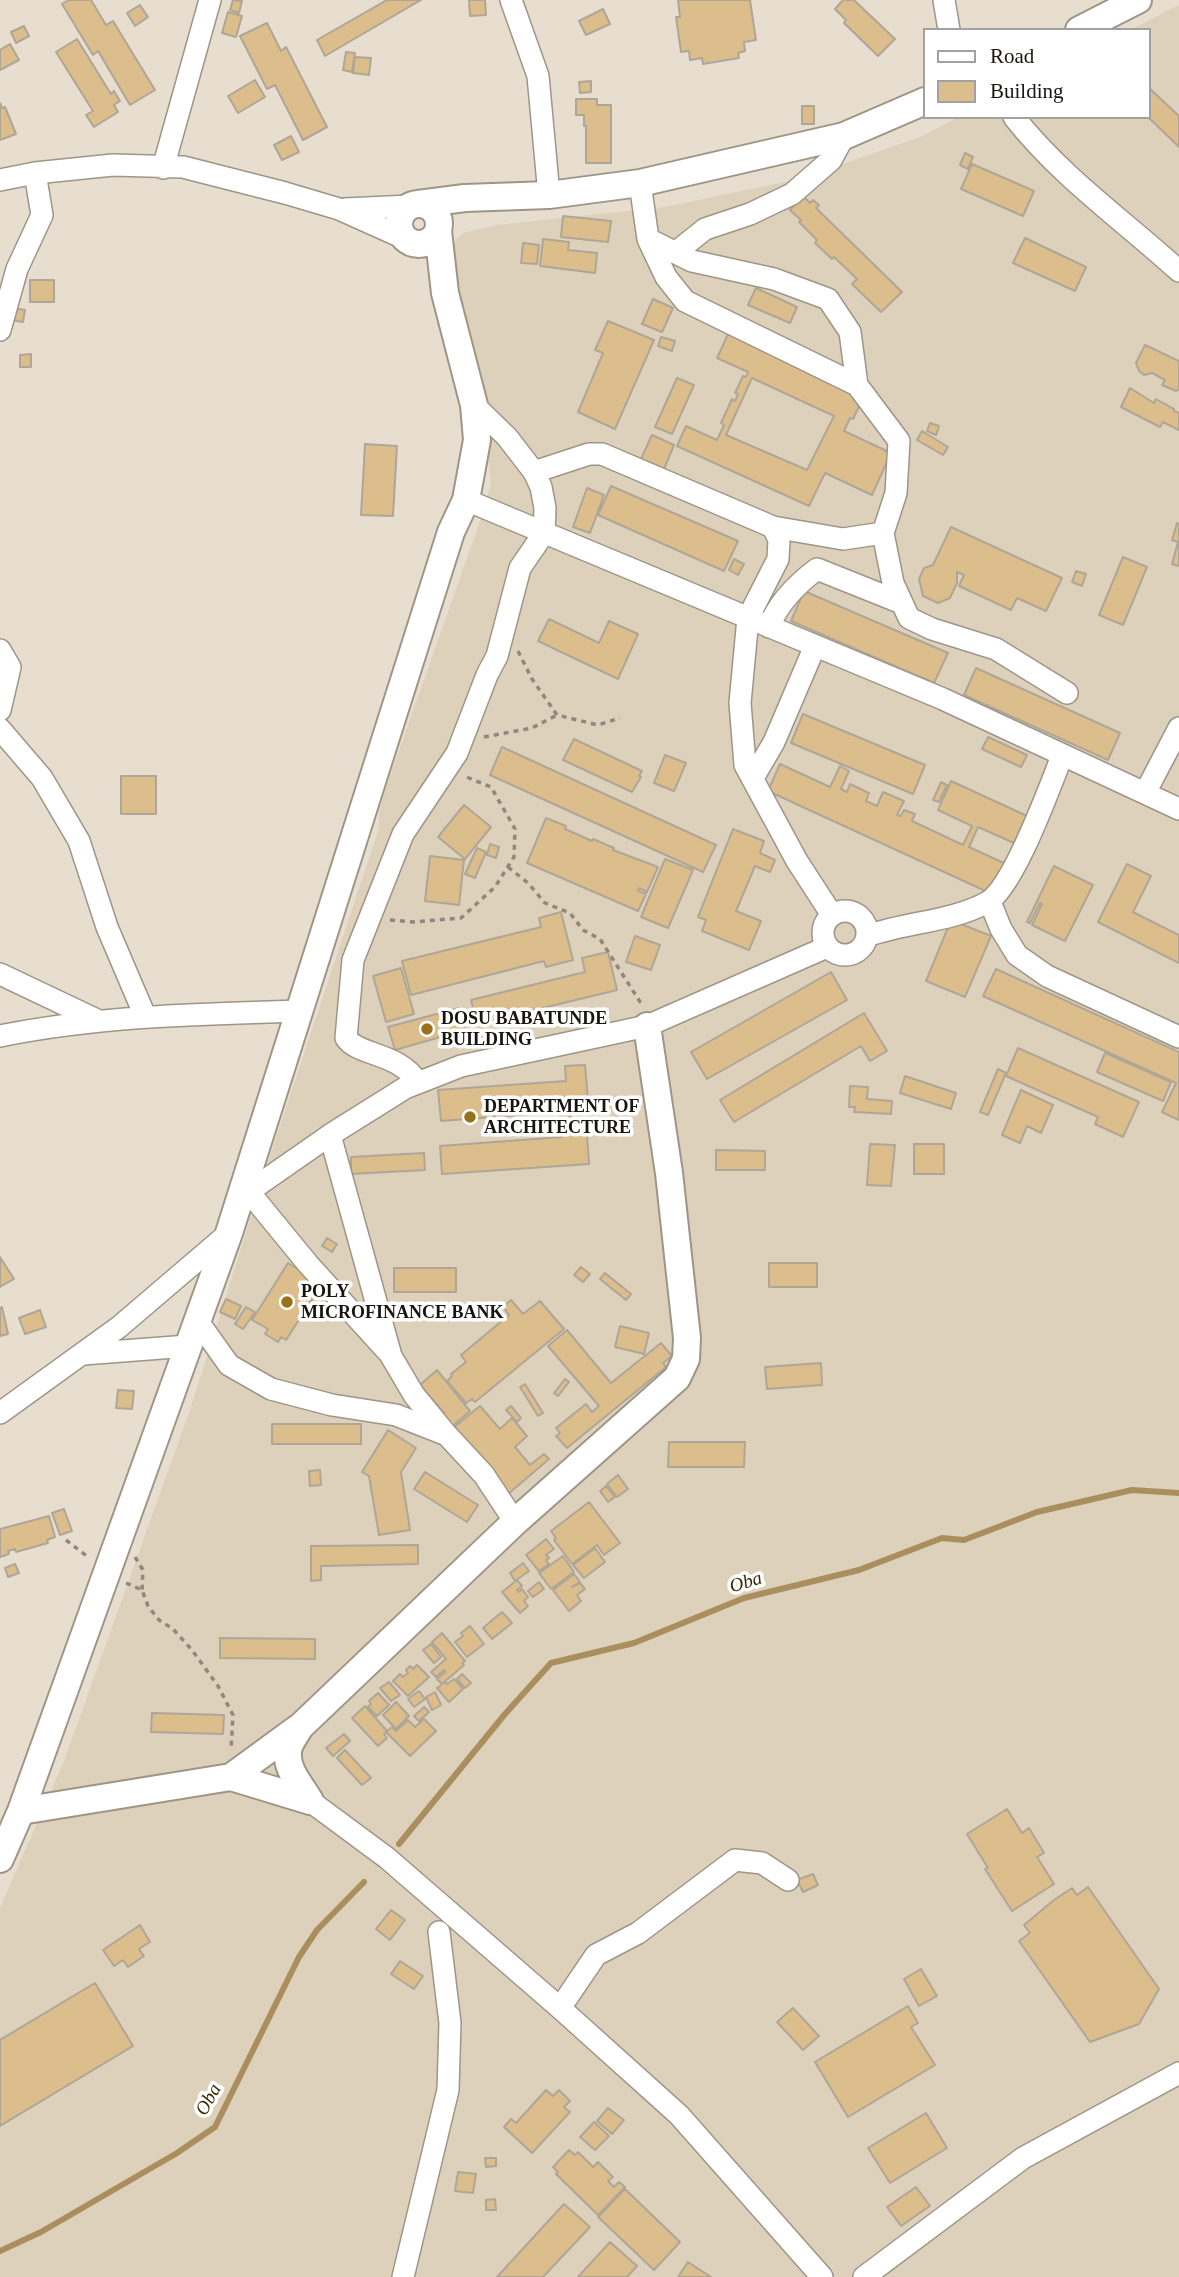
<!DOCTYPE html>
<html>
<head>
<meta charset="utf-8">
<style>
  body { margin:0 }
  #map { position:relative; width:1179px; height:2277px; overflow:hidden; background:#e7decf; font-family:Georgia,serif }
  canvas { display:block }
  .legend { position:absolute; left:923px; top:28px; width:228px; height:91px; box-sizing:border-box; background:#fff; border:2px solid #a3a19f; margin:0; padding:9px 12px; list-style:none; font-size:21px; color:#181510 }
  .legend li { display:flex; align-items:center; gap:14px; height:35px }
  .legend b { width:35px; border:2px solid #a3a19f }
</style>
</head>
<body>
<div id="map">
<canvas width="1179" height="2277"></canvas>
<ul class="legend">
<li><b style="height:9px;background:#fff"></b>Road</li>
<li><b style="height:19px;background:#dcbe8c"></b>Building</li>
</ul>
</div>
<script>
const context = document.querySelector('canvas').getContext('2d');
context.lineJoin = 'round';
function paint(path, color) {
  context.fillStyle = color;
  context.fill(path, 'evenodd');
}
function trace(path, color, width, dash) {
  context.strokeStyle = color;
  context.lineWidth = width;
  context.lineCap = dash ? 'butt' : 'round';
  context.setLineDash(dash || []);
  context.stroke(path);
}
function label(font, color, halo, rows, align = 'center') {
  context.font = font + ' Georgia,serif';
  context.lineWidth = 7;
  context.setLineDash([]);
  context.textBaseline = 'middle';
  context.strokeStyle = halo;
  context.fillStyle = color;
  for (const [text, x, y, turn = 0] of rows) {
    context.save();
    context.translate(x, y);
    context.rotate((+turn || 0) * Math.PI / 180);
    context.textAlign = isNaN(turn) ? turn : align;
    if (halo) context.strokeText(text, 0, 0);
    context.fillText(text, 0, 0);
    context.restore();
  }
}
paint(new Path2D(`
  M1179 5V2277H0V1908L64 1761 190 1410 273 1147 379 828V813L384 793 478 527 491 484 480 381 456 288 450 253 456 240 463 233 497 225 665 207 803 178 920 137 959 117H1149V30H1130Z`), '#ded1bb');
trace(new Path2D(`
  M399 1844 505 1714 551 1663 634 1643 744 1598 859 1570 942 1538 964 1540 1037 1512 1132 1490 1179 1493
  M0 2251 41 2232 177 2153 215 2127 299 1957 317 1930 364 1882`), '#ab8e5e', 6);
const building = new Path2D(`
  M69 0H91L106 25 113 21 155 90 130 105 98 51 93 55 62 4Z
  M233 0 242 1 239 13 230 10Z
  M387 0H421L325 56 317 40Z
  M469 0H485L486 15 470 16Z
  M678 0H750L756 40 744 42 745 51 738 53 739 58 703 64 702 58 690 60 689 51 681 52 676 17H680Z
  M843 0H854L895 39 878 56 844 23 846 20 835 9Z
  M140 5 148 17 135 26 127 13Z
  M603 9 610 24 586 35 579 21Z
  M228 12 242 16 236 37 222 33Z
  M267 23 281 51 286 47 327 127 303 140 275 85 267 89 240 36Z
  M24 26 29 36 16 43 11 32Z
  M77 39 111 94 114 91 120 101 114 105 118 112 94 127 86 115 93 111 56 52Z
  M10 44 19 60 0 70V50Z
  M346 52 355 53 352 72 343 70Z
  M355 57 371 58 369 75 353 73Z
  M255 80 265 97 238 113 228 96Z
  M591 81V92L580 93 579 82Z
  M1149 88 1179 116V147L1148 117Z
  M576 99H597V105H611V163H586V126H584V115H576Z
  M0 103 2 108 5 107 16 134 0 140Z
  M802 106H814V124H802Z
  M291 136 299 152 282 160 274 145Z
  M965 153 973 157 968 169 960 165Z
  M972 164 1034 191 1023 216 961 189Z
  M803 196 810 203 813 200 819 205 816 208 902 292 881 312 852 284 857 279 834 257 832 259 815 243 817 240 799 222 801 220 790 210Z
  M563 216 611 221 608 242 561 237Z
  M1025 238 1086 267 1075 291 1013 263Z
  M543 239 569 242 568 250 597 253 595 273 540 266Z
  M523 243 539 245 537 264 521 263Z
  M30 280H54V302H30Z
  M756 288 797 307 790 323 748 305Z
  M653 299 673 308 662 332 642 324Z
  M13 308 25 310 23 322 11 320Z
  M608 321 654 340 615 429 578 412 603 353 595 350Z
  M729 332 865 394 853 419 850 418 844 431 891 453 872 495 825 473 809 506 677 446 686 426 717 440 724 425 721 423 732 399 735 401 738 394 735 393 743 376 746 377 748 372 717 358ZM752 378 834 416 807 470 726 435Z
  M661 337 675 341 672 351 658 346Z
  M1145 345 1179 361V389L1176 391 1162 385 1165 380 1152 373 1144 375 1139 371 1136 363Z
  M31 354V367H20V355Z
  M677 378 694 385 672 434 655 427Z
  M1130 388 1154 403 1156 399 1174 409V411L1179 413V430L1163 422 1160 427 1121 407Z
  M930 423 939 426 936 435 927 431Z
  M922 431 948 447 943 455 917 440Z
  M652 435 674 445 664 469 641 459Z
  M365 444 397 446 393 516 361 515Z
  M611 486 738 541 724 571 598 515Z
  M587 488 604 495 590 533 573 527Z
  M1177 523 1179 524V566L1172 564 1178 542 1172 540Z
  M951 527 1062 578 1046 611 1017 598 1011 610 959 586 964 575 957 572V583L950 598 938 603 923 596 919 579 924 568 933 565Z
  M1123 557 1147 567 1123 625 1099 615Z
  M734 559 744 564 738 575 729 570Z
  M1076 571 1086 574 1082 586 1072 582Z
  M804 591 948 653 934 683 791 621Z
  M549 619 599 643 609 621 638 634 618 679 538 641Z
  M976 668 1120 733 1108 760 964 695Z
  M803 714 925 765 913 794 791 743Z
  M988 737 1027 755 1021 767 982 749Z
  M574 739 642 771 639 776 641 777 632 792 563 760Z
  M502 747 716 845 703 872 490 775Z
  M665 755 686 763 674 791 654 783Z
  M780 764 830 787 840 766 849 771 841 789 847 792 850 784 869 793 866 801 877 806 883 792 904 801 897 815 901 816 904 810 915 814 912 821 963 845 972 826 938 810 951 781 1027 816 1014 843 978 827 969 847 1006 864 992 894 768 791Z
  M121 776H156V814H121Z
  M941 782 947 785 939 802 933 800Z
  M464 805 491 827 465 859 438 837Z
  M546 818 566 826 565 829 592 841 593 839 614 848 613 850 658 867 647 892 639 888 638 891 646 894 638 911 527 863Z
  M733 829 764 841 760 853 775 860 770 872 755 866 736 911 761 921 749 950 702 931 706 920 698 917Z
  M490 844 499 847 496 858 487 855Z
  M477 848 486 852 475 878 465 874Z
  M430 856 464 860 459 905 425 901Z
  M665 859 693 870 668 928 641 917Z
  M1127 864 1151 876 1133 912 1179 935V963L1098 922Z
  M1054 866 1093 885 1065 941 1032 925 1042 904 1040 903 1030 923 1027 922Z
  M561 912 573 960 546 967 544 961 411 995 402 961 541 927 539 918Z
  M951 920 991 936 965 997 926 981Z
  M635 936 660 945 651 970 626 962Z
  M608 952 617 990 477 1024 471 1000 585 972 582 958Z
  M401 968 414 1014 386 1022 373 976Z
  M996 969 1179 1052V1120L1162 1112 1176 1083 983 996Z
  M831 972 847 1000 707 1079 691 1052Z
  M459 1008 465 1030 395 1050 388 1027Z
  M864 1013 887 1051 870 1061 861 1046 734 1122 720 1100Z
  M1018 1048 1139 1102 1123 1137 1095 1124 1098 1117 1006 1076Z
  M1105 1053 1171 1082 1163 1101 1097 1072Z
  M585 1065 589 1111 570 1112 572 1135 587 1134 589 1164 442 1174 440 1146 562 1137 560 1112 441 1121 438 1090 566 1081 565 1066Z
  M998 1069 1006 1073 988 1115 980 1112Z
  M905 1076 956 1093 951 1109 900 1093Z
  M850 1086 868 1087 867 1099 892 1101 891 1114 854 1112 855 1107H849Z
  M1021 1090 1053 1105 1041 1133 1027 1126 1020 1143 1002 1135Z
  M870 1144 895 1145 891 1186 867 1185Z
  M914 1144H944V1174H914Z
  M716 1150 765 1151V1170H716Z
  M424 1153 425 1170 351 1174V1157Z
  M327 1238 337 1244 332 1252 322 1246Z
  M0 1257 14 1279 0 1287Z
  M288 1263 322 1284 286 1340 281 1337 278 1342 265 1334 268 1329 252 1320Z
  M769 1263H817V1287H769Z
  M581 1267 590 1274 583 1282 574 1275Z
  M394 1268H456V1292H394Z
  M605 1273 631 1294 626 1300 600 1279Z
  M226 1299 241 1306 235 1319 220 1312Z
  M511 1300 523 1314 540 1301 564 1329 475 1402 472 1399 466 1403 447 1381 452 1376 451 1374 466 1362 461 1355 509 1315 503 1307Z
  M2 1307 8 1334 0 1336V1308Z
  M246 1307 255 1312 243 1329 235 1324Z
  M40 1310 46 1327 25 1334 19 1318Z
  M620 1326 649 1333 644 1354 615 1347Z
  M567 1330 611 1383 661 1343 672 1356 663 1363 666 1367 567 1448 556 1436 560 1433 556 1428 586 1404 592 1412 599 1406 548 1346Z
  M821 1363 822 1385 767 1389 765 1367Z
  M437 1370 470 1411 450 1428 440 1417 444 1413 420 1385Z
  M565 1379 569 1382 558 1396 554 1393Z
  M525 1384 543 1413 538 1416 520 1387Z
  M118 1390 134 1391 132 1409 116 1408Z
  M480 1406 500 1429 512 1418 527 1436 515 1447 530 1465 544 1454 549 1459 507 1495 453 1428Z
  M511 1406 521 1418 517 1422 506 1410Z
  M272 1424H361V1444H272Z
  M388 1430 416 1448 401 1472 410 1530 379 1535 369 1476 362 1472Z
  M669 1442H745L744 1467H668Z
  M320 1470 321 1485 310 1486 309 1471Z
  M425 1472 478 1505 467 1522 414 1489Z
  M618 1475 628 1489 617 1497 607 1484Z
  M606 1486 615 1497 608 1502 600 1491Z
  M589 1502 620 1543 604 1555 597 1545 572 1564 554 1540 556 1538 551 1531Z
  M64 1509 72 1531 60 1535 52 1513Z
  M49 1516 55 1537 47 1540 48 1543 16 1552 15 1549 8 1551 9 1554 0 1557V1529Z
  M546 1539 554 1549 546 1555 549 1558 546 1560 549 1564 539 1571 526 1555Z
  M418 1545V1564L321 1566V1580L311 1581V1546Z
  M595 1548 605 1562 584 1578 573 1565Z
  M563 1556 574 1572 551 1589 539 1573Z
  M523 1563 529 1571 515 1581 510 1573Z
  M15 1564 19 1573 8 1577 5 1568Z
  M574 1574 580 1582 572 1587 580 1583 585 1589 577 1595 581 1601 569 1611 553 1590Z
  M517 1580 522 1586 517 1590 519 1592 522 1589 528 1597 524 1601 528 1606 520 1613 502 1592Z
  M539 1582 544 1589 533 1597 528 1591Z
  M502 1612 512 1623 492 1639 483 1628Z
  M470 1626 484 1644 467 1657 455 1642 463 1636 461 1633Z
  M442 1633 465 1661 462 1663 464 1665 442 1684 437 1679 445 1672 444 1670 436 1677 431 1672 446 1659 432 1642Z
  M220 1638 315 1639V1659L220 1658Z
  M431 1644 441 1657 434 1663 423 1650Z
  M417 1665 429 1677 408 1696 393 1681 400 1674 403 1677 408 1673 406 1670 410 1666 413 1669Z
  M462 1674 471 1683 465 1688 457 1679Z
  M454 1679 463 1689 449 1702 437 1688 445 1682 447 1684Z
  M389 1682 400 1695 391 1701 380 1688Z
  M419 1691 425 1699 414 1707 408 1699Z
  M435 1692 441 1705 432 1710 426 1697Z
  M378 1693 389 1705 377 1716 368 1707 371 1704 369 1701Z
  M396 1702 409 1716 396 1729 383 1715Z
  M365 1706 387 1731 384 1734 387 1738 378 1746 352 1718Z
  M424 1707 429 1712 419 1721 414 1716Z
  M152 1713 224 1715 223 1734 151 1732Z
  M424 1719 436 1731 410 1756 386 1732 392 1727 396 1731 408 1720 415 1727Z
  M344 1734 350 1741 333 1756 326 1748Z
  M345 1750 371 1778 362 1785 337 1758Z
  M1007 1809 1022 1833 1029 1828 1044 1853 1037 1857 1054 1884 1012 1911 985 1869 988 1868 967 1834Z
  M813 1874 818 1885 803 1892 797 1880Z
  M1088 1887 1159 1989 1139 2024 1090 2042 1019 1941 1030 1933 1024 1925 1054 1900 1072 1888 1077 1895Z
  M391 1910 405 1920 390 1940 376 1929Z
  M140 1925 150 1942 139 1949 144 1956 128 1967 123 1960 114 1966 103 1950Z
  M400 1961 423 1976 414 1989 391 1974Z
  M921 1969 937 1996 919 2006 904 1979Z
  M95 1983 133 2046 0 2126V2040Z
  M908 2006 918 2023 911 2027 935 2065 848 2117 815 2062Z
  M793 2008 819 2036 803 2050 777 2022Z
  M546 2090 553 2096 559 2090 570 2101 564 2107 570 2112 532 2153 504 2127 511 2119 516 2123Z
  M608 2108 624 2120 612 2134 597 2121Z
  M926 2113 947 2148 890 2183 868 2148Z
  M594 2122 609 2136 595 2150 580 2137Z
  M569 2150 575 2155 578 2152 593 2167 598 2162 613 2177 608 2181 614 2187 619 2182 625 2187 598 2215 556 2174 558 2172 553 2167Z
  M485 2158H496V2166L486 2167Z
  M458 2172 476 2174 473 2193 455 2191Z
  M916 2187 930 2206 901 2226 887 2207Z
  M625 2189 680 2242 654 2270 598 2217Z
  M495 2199 496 2210H486V2200Z
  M564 2204 590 2227 543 2277H497Z
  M610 2242 637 2266 627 2277H578Z
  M688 2262 711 2277H678Z`);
paint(building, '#dcbe8c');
trace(building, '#afa697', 2);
const minor = new Path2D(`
  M511 0 538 76 549 195
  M944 0 949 30
  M1014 117C1060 176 1124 221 1179 271
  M163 168 210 0
  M0 180 35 173 113 165 183 167 285 193 339 209 406 239
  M345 209 410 206
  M648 239 692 261 774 279 828 299 850 332 857 385
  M675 253 705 229 750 214 792 194 831 160 844 136
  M0 330 17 269 42 215 35 173
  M534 472 589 454H602L773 527 843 539 883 533 896 493 899 441 857 385 685 301 666 277 648 239 640 183
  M466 500 943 699 1179 809
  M773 527 779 540 778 559 748 618 740 703 745 765 797 861 832 915
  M883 533 893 583 909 618 932 629 996 649 1067 693
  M769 627C778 603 797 584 817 569L902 603
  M0 650 10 667 0 710
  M0 729 42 778 79 841 107 927 145 1016
  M753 778 774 742 815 646
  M1145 793 1179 728
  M990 902 1001 929 1017 955 1047 976 1179 1037
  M823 933a22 22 0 1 1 44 0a22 22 0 1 1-44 0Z
  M867 936C906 922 950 922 986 903 1013 890 1050 786 1062 756
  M0 974 99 1021
  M0 1036C99 1016 198 1014 299 1011
  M418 1083C399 1052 358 1056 346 1038L353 960 403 834 457 753 487 675 497 656 520 568 544 533 545 508 541 487 534 472 507 437 474 405
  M330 1135 391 1356 414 1395 446 1434
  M249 1192 308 1264 388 1352
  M241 1197 330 1135 405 1088 461 1066 647 1026 827 947
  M197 1320 229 1365 271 1389 332 1405 396 1415 447 1435 484 1475 515 1522
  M83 1354 188 1346
  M0 1413 119 1327 229 1233
  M310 1801 387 1858 560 2008 679 2115 822 2277
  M560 2008 596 1955 638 1933 735 1860 762 1863 788 1880
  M403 2277 448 2090 450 2023 439 1932
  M864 2277 1023 2158 1179 2073`);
const tertiary = new Path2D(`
  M1079 30 1138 0
  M418 204 465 198 549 195 640 183 844 136 925 101
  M399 224a20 20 0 1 1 40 0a20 20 0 1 1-40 0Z
  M231 1777 298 1728
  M310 1801C301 1785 283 1767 289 1747 291 1740 297 1733 300 1727L515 1522 677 1378 686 1359 687 1338 669 1173 647 1026
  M21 1811 231 1777 310 1801
  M0 1859 21 1811 229 1233 451 532 466 500 477 440 474 405 445 293 438 231`);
trace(minor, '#9e9587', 24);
trace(tertiary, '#9e9587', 30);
trace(new Path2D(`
  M518 651 532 679 557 715 598 725 620 718
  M484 737 532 728 557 715
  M508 867 528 883 545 903 570 913 583 930 600 939 642 1005
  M390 920 413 922 461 918 495 887 514 857 515 829 491 787 464 776
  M66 1540 88 1557
  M135 1557 143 1570 142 1590
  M126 1583 142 1590 148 1606 159 1620 173 1629 192 1650 218 1686 233 1715 231 1750`), '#8f887e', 3.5, [5, 5]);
trace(minor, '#fff', 21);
trace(tertiary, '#fff', 26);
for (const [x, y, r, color] of [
  [427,1029,7,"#99701c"],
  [470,1117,7,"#99701c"],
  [287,1302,7,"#99701c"]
]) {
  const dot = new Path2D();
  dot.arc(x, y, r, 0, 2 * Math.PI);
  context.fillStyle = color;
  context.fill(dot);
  trace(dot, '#fff', 2.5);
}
label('bold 18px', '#181510', '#fff', [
  ["DOSU BABATUNDE",441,1019],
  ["BUILDING",441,1040],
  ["DEPARTMENT OF",484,1107],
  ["ARCHITECTURE",484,1128],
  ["POLY",301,1292],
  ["MICROFINANCE BANK",301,1313]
], 'left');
label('italic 19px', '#3b2700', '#fff', [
  ["Oba",746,1583,-17],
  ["Oba",209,2100,-61]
]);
</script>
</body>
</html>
